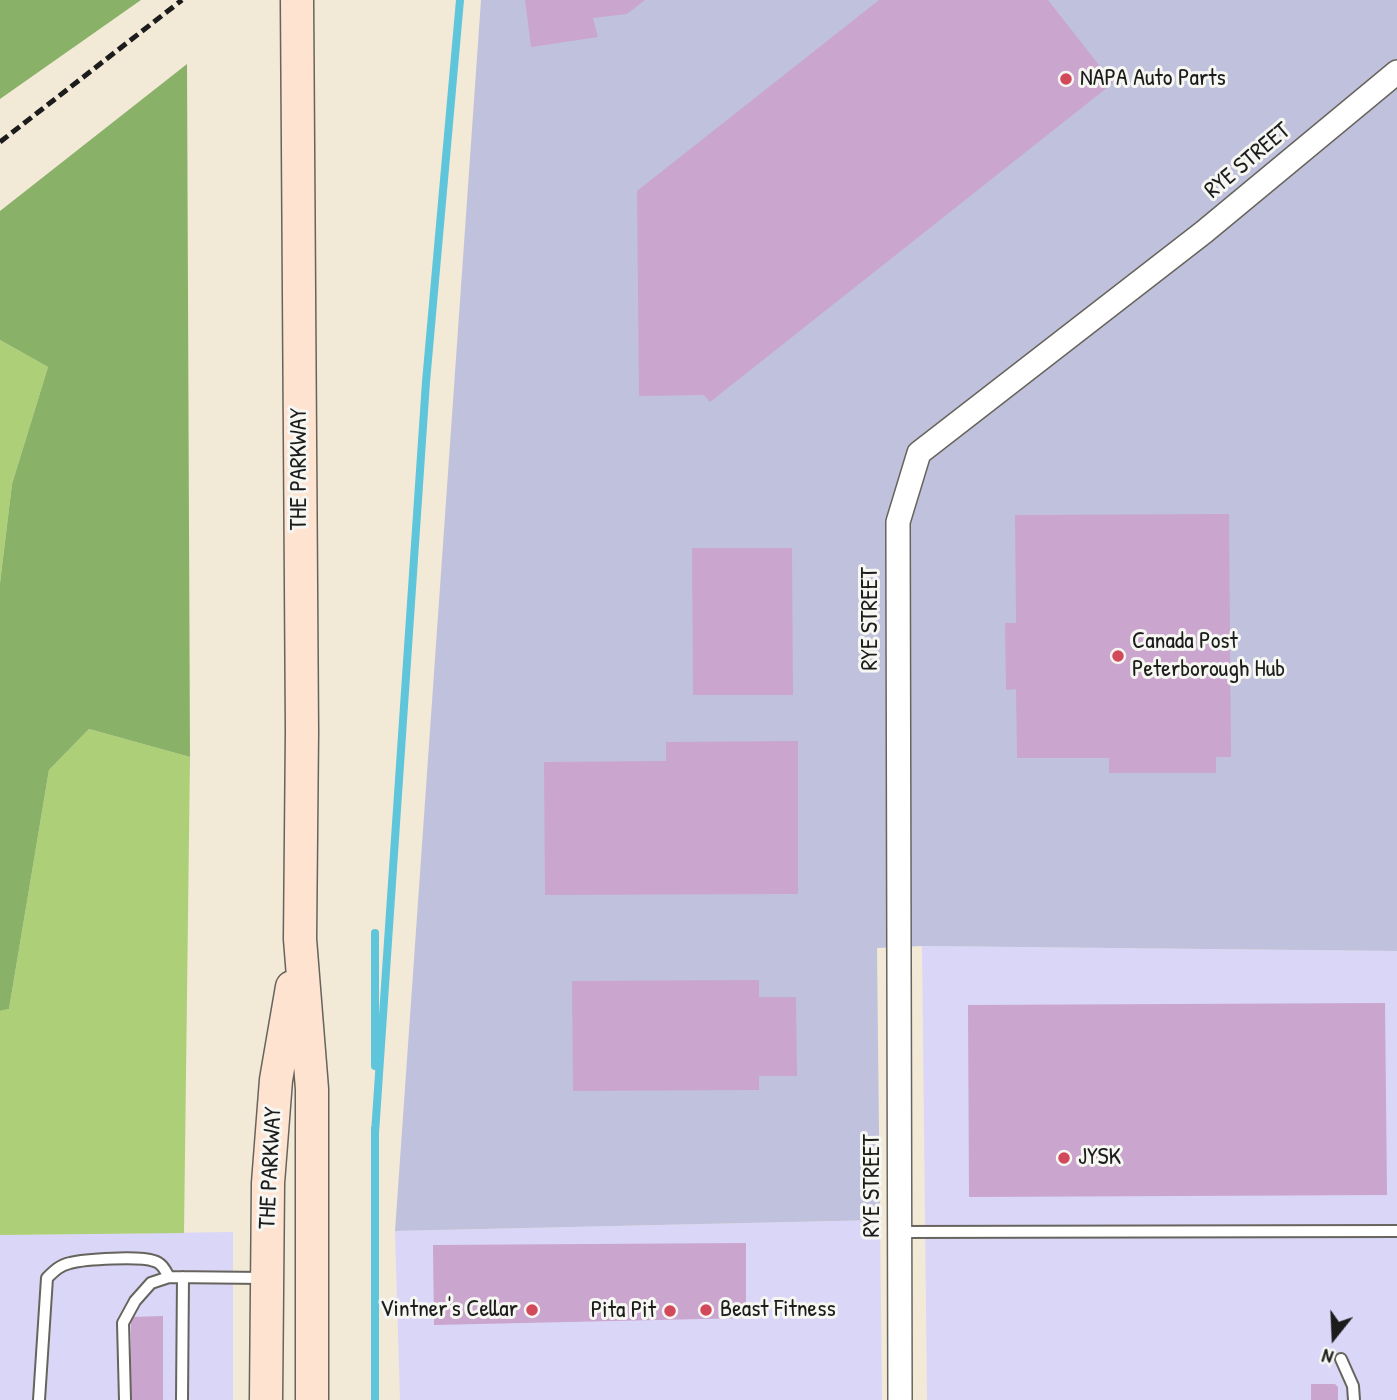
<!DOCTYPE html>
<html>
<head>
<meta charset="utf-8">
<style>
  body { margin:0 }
  #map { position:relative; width:1397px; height:1400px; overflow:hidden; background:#f3e9d7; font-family:"Patrick Hand",sans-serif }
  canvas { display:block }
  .north { position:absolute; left:1299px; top:1302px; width:70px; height:70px; -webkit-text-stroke:5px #f6f6f2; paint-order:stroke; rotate:198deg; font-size:19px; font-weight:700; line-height:28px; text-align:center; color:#1c1c1c }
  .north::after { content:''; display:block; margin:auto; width:24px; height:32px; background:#1c1c1c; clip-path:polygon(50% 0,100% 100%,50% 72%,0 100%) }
</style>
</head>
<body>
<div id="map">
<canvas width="1397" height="1400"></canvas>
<div class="north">N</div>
</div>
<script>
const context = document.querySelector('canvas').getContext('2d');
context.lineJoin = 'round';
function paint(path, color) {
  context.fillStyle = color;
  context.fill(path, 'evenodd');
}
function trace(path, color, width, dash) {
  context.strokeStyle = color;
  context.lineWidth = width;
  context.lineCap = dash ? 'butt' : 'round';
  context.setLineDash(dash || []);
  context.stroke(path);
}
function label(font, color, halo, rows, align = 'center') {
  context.font = font + ' "Patrick Hand",sans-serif';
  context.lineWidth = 6;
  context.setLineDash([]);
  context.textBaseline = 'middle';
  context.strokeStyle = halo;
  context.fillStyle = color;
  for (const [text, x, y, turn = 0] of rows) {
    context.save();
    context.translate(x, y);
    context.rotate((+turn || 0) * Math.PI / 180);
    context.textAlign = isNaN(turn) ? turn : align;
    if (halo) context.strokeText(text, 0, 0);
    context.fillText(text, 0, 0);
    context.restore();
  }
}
paint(new Path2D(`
  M922 946 1397 951V1400H927Z
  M880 1220 882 1400H400L395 1231Z
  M233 1232V1400H0V1235Z`), '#dad6f7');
paint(new Path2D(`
  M481 0H1397V951L922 946 877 948 880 1220 395 1231Z`), '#c0c2dd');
paint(new Path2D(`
  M0 340 48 367 12 484 0 583Z
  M89 729 190 757 184 1233 0 1235V1011L9 1009 49 770Z`), '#accf78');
paint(new Path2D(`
  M0 0H141L0 99Z
  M187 64 190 757 89 729 49 770 9 1009 0 1011V583L12 484 48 367 0 340V211Z`), '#89b268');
trace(new Path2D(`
  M375 1066V933V1064
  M375 1133 426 382 460 0
  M375 1400V1128`), '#5ec5db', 8);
paint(new Path2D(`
  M525 0H645L627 14 593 18 598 37 531 47Z
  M879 0H1048L1113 83 710 402 704 395 639 396 637 191Z
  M1229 514 1231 757H1216V773H1109V758H1017L1016 689 1006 690 1005 623H1016L1015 515Z
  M692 548H792L793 695H693Z
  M798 741V894L545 895 544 762 666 761V742Z
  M759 980V997H796L797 1076H759V1090L573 1091 572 981Z
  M1385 1003 1387 1195 969 1197 968 1005Z
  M746 1243V1318L434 1325 433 1245Z
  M163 1316V1400H131V1317Z
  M1311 1384H1335L1338 1387V1400H1311Z`), '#caa5cd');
const lane = new Path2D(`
  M899 1232 1397 1231
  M1341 1359 1353 1386 1354 1400
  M39 1400 47 1278C54 1271 60 1265 70 1263 85 1259 140 1256 154 1261 162 1263 165 1270 169 1277
  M125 1400 123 1323 135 1301 151 1283 169 1277 264 1278
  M182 1400 183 1277`);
const street = new Path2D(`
  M900 1400 898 522 919 453 1204 232 1397 72`);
const secondary = new Path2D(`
  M297 0 302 731 300 939 312 1089V1400
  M266 1400 268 1183 276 1080 292 987`);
trace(lane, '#67645d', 14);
trace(street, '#67645d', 26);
trace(secondary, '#67645d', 35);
trace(lane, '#fff', 10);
trace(street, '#fff', 23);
trace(secondary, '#fee3d1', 32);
trace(new Path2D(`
  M0 142 182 0`), '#1c1c1c', 5, [10, 5]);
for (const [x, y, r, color] of [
  [1066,79,7,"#d1495b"],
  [1118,656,7,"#d1495b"],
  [1064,1158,7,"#d1495b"],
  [532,1310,7,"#d1495b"],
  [706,1310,7,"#d1495b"],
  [670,1311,7,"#d1495b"]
]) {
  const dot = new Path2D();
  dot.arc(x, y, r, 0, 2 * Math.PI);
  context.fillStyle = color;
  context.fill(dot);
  trace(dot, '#f6f6f2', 2.5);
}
label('24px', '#1c1c1c', '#f6f6f2', [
  ["NAPA Auto Parts",1080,79],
  ["Canada Post",1132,642],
  ["Peterborough Hub",1132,670],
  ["JYSK",1078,1158],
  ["Vintner's Cellar",518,1310,"right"],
  ["Beast Fitness",720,1310],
  ["Pita Pit",656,1311,"right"]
], 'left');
label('24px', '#1c1c1c', '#f6f6f2', [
  ["RYE STREET",1248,161,-40],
  ["THE PARKWAY",300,469,-90],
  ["RYE STREET",871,619,-90],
  ["THE PARKWAY",271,1168,-87],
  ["RYE STREET",873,1186,-90]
]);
</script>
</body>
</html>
